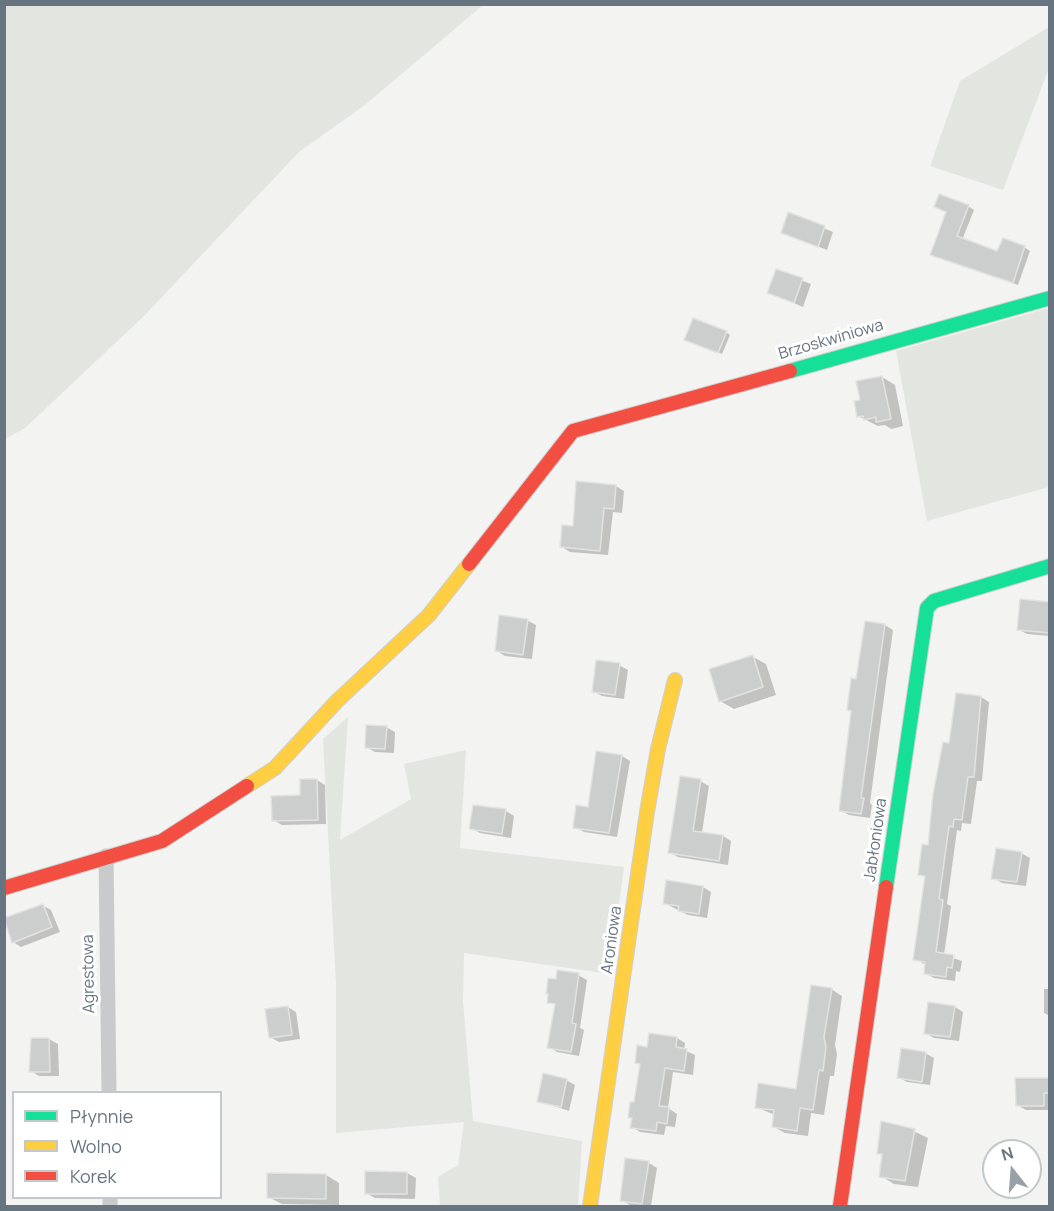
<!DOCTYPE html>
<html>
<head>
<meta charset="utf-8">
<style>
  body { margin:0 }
  #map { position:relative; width:1054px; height:1211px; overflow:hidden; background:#f3f3f2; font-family:Manrope,sans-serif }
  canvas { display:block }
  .frame { position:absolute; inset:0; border:6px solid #66757f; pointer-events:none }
  .legend { position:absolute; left:12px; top:1091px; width:210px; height:108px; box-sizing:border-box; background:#fff; border:2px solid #c2c8cc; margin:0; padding:8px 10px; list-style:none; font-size:18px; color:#66757f }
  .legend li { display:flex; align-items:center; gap:12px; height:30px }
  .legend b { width:30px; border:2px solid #c2c8cc }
  .north { position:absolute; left:982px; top:1139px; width:60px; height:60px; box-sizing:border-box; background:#fff; border:2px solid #c2c8cc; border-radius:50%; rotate:343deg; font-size:16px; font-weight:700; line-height:24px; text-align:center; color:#66757f }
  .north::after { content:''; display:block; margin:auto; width:21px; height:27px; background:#97a1a7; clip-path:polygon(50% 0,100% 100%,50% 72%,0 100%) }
</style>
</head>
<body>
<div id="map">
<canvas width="1054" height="1211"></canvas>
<div class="frame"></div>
<ul class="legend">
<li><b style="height:8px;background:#16e098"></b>Płynnie</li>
<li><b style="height:8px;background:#ffcf43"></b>Wolno</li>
<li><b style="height:8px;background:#f24e42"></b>Korek</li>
</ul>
<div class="north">N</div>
</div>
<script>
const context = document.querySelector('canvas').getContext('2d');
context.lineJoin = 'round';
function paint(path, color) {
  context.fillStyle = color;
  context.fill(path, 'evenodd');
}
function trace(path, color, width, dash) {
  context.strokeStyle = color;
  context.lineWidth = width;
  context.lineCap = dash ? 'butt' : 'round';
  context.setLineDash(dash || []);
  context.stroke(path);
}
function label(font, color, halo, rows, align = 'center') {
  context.font = font + ' Manrope,sans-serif';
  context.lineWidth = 6;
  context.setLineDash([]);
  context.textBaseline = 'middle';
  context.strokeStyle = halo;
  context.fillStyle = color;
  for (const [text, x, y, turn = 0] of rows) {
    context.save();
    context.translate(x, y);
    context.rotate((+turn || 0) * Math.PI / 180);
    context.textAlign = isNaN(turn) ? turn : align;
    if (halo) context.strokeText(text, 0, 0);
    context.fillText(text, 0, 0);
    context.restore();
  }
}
paint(new Path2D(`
  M5 4H483V5L365 105 299 152 144 316 25 428 5 439Z
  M1049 27V68L1003 190 930 166 960 81Z
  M1049 308V487L927 521 896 351Z
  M348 717 340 840 411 799 404 764 466 750 460 848 624 867 610 974 464 953 463 1001 473 1121 582 1141 578 1206H440L438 1177 458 1165 464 1122 336 1133V984L323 739Z`), '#e3e6e0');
paint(new Path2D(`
  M968 206 974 210 962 240 998 253 1024 247 1030 251 1018 285 937 257Z
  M789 214 833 232 827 250 783 232Z
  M777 271 811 284 803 307 769 292Z
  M726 332 730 335 722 354 690 341Z
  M882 377 895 385 903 426 891 429 885 425 878 426 858 416 862 401Z
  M616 486 624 491 622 513 613 512 608 555 570 552 562 547 574 527Z
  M1050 603V636L1027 634 1018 629Z
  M527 620 536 625 532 659 505 656 497 651Z
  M885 625 893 630 870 803 872 805 870 818 849 815 840 810 858 681Z
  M753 657 766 664 776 695 734 709 720 701Z
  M619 665 628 670 624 699 602 696 593 691Z
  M981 697 989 702 982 781H977L971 824 962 823 961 831 957 830 947 904 951 906 944 955 962 961 960 972 956 971 955 981 934 978 925 973 926 965 915 959 926 878 920 874 929 847 951 745Z
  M386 727 395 732 394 753 375 752 366 747Z
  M622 756 630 761 617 837 584 832 575 827Z
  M317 780 325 785 326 824 282 825 273 820Z
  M700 781 709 786 702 833 723 836 731 841 728 865 678 857 669 852Z
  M506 811 514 816 511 838 480 833 471 828Z
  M1021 853 1030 858 1026 886 1002 883 993 878Z
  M703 887 711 892 707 918 688 915 664 903Z
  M42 905 51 910 60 932 21 947 13 942 4 920Z
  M578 975 587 980 580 1028 584 1030 579 1056 557 1052 549 1047 557 1006 549 1002 557 980Z
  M831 989 842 996 835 1045 837 1054 834 1076H830L824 1115 811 1113 808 1136 785 1133 774 1127 775 1115 756 1107 797 1090Z
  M1044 989H1050V1016L1044 1013Z
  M288 1007 296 1012 300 1039 279 1042 270 1037Z
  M955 1007 963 1012 959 1041 934 1038 925 1033Z
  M677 1038 685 1043 684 1050 695 1055 693 1075 673 1072 668 1108 677 1114 675 1127 666 1126 664 1135 640 1132 632 1127 633 1119 629 1117 635 1104 641 1065 636 1063 648 1049Z
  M49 1039 58 1044 59 1076H39L31 1071 30 1050Z
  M925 1053 934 1058 930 1085 907 1082 898 1077Z
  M566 1080 575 1085 569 1111 539 1101Z
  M1050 1080V1110H1026L1017 1105Z
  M883 1123 901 1125 928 1138 918 1187 894 1184 881 1176 884 1156 878 1153Z
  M649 1163 657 1168 651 1206 630 1205 622 1200Z
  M366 1173H407L416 1178 415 1199 375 1198 366 1193Z
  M326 1175 339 1183V1205L282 1204 268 1197Z`), '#0003');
const building = new Path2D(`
  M939 194 969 205 957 236 997 251 1003 238 1025 246 1013 283 930 255 946 212 934 207Z
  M788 212 825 226 818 247 781 233Z
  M776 269 803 278 794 303 767 293Z
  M693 318 727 331 718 353 684 340Z
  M882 376 891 419 876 422V417L864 420 863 416 857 417 854 401 860 400 856 381Z
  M576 481 616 485 614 509 604 508 600 551 560 547 562 525 573 526Z
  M1020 599 1050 602V633L1017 630Z
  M499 615 528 619 523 655 495 651Z
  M865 621 885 624 861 798H864L861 814 839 811 851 711 847 710 851 678 856 679Z
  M753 655 763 687 719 702 709 669Z
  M596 660 620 663 615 695 592 692Z
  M956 693 981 696 974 777H968L962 820 954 819 953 827 949 826 939 899 943 900 936 952 954 955 952 968 947 967 946 977 924 974 925 962 913 960 925 876 918 875 922 844 928 845 933 794 943 742 949 743Z
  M366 725 387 726 385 749 365 748Z
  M596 751 622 755 609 833 573 828 576 805 588 807Z
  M680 776 701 779 693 831 723 835 719 861 668 853Z
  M300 779H317L318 820 272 821 271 796 300 795Z
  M473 805 506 809 502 834 469 829Z
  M996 848 1022 852 1017 882 991 879Z
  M666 880 703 886 699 914 678 911 679 906 663 904Z
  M43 904 52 927 12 943 4 918Z
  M557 970 579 973 572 1023 576 1024 571 1052 547 1048 555 1004 547 1003 548 994H546L548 978 556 979Z
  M811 985 832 988 824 1037 826 1047 823 1071 819 1070 813 1110 800 1108 797 1131 772 1127 774 1110 755 1108 758 1083 796 1089Z
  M928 1002 955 1006 950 1037 924 1034Z
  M288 1006 292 1035 269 1038 265 1009Z
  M649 1033 677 1037 676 1047 687 1049 684 1071 665 1068 659 1106 669 1107 667 1124 657 1122 656 1131 630 1128 632 1118H628L630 1102H634L640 1064 635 1063 637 1045 647 1047Z
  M31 1038H49L50 1072H29Z
  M901 1048 926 1052 922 1082 897 1078Z
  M543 1073 567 1079 561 1107 537 1102Z
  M1015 1078H1050V1093H1044V1106H1016Z
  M881 1121 915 1129 905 1181 879 1177 882 1154H877Z
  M625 1158 649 1161 642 1204 620 1201Z
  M365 1171 407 1172V1194H365Z
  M267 1173 326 1174V1199L267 1198Z`);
paint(building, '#cccdcd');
trace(building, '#e2e2e2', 1.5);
const fast = new Path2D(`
  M790 371 1050 298
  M886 887 927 608 934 601 1050 566`);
const slow = new Path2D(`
  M247 786 275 768 337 701 429 615 469 564
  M590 1206 647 812 658 749 675 680`);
const jam = new Path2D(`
  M469 564 573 431 790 371
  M4 888 162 841 247 786
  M840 1206 886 887`);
trace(fast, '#cfcfd0', 16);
trace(slow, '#cfcfd0', 16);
trace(jam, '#cfcfd0', 16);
trace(new Path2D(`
  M106 856 109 1092
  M110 1198V1206`), '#c9cacb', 15);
trace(fast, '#16e098', 14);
trace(slow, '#ffcf43', 14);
trace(jam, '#f24e42', 14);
label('16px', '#66757f', '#fff', [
  ["Brzoskwiniowa",831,340,-16],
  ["Jabłoniowa",876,840,-82],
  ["Aroniowa",612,940,-82],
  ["Agrestowa",89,974,-91]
]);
</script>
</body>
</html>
